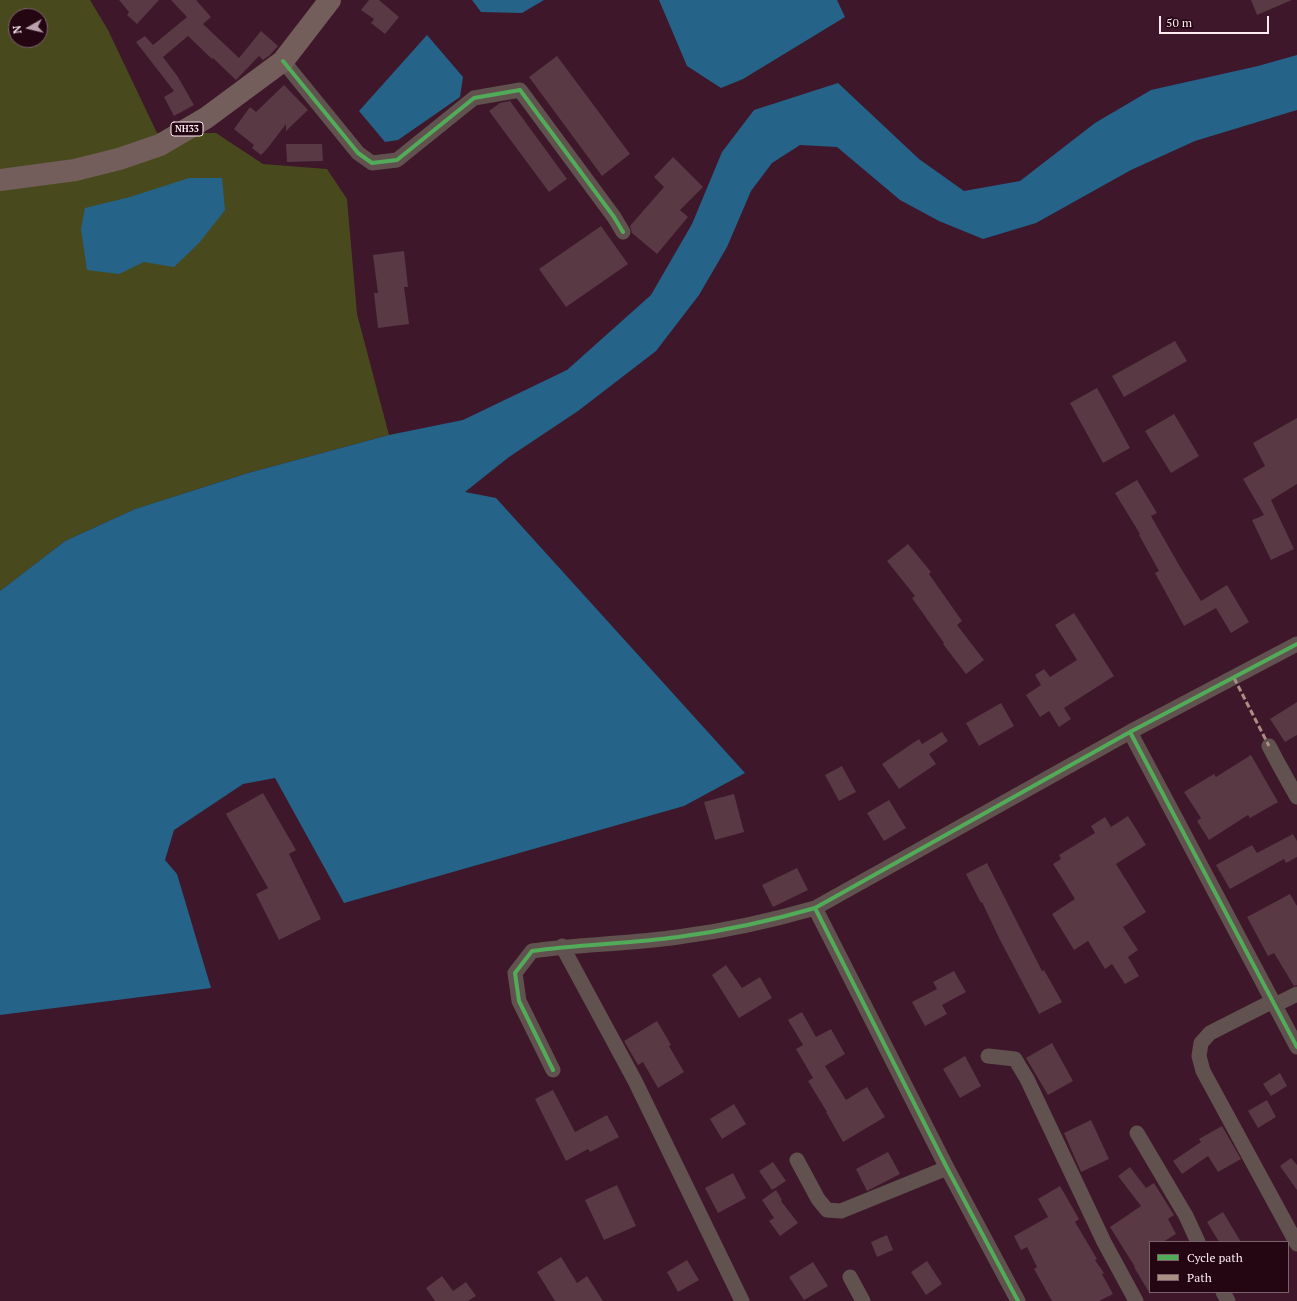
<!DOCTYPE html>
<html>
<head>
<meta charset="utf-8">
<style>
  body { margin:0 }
  #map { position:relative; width:1297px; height:1301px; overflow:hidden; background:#3e172a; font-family:"PT Serif",serif }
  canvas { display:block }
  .legend { position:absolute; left:1149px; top:1241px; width:140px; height:52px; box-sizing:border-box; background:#230612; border:1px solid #7a626b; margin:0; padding:5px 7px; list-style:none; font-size:12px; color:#fdebf0 }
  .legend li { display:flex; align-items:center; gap:8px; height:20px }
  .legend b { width:20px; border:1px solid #7a626b }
  .north { position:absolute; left:8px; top:8px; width:40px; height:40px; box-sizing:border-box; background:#230612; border:1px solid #7a626b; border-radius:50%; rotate:262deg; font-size:11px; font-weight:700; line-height:16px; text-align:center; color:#fdebf0 }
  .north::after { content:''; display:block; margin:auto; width:14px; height:18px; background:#baa1ab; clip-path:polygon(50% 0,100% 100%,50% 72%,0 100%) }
  .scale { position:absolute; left:1159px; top:16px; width:110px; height:18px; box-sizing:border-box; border:2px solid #fdebf0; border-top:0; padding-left:5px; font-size:12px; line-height:14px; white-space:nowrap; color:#fdebf0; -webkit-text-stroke:3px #230612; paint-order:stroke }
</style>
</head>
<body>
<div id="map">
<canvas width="1297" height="1301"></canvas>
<ul class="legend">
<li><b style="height:5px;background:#51ab58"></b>Cycle path</li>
<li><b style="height:5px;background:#ac8f84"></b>Path</li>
</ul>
<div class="north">N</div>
<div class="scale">50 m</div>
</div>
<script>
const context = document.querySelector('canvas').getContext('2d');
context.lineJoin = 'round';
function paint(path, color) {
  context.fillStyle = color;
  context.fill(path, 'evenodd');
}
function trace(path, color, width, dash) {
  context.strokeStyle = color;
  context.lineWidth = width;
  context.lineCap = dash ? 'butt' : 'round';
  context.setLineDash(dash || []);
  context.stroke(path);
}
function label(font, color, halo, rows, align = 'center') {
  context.font = font + ' "PT Serif",serif';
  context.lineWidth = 3.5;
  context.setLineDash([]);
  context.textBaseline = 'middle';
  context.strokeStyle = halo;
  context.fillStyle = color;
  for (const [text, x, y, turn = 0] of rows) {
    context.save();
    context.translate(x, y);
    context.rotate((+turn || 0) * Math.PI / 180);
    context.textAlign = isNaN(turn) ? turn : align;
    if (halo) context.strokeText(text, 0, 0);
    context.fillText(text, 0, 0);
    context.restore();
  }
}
paint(new Path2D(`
  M0 0H90L108 30 157 133H216L263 164 327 169 347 199 357 314 389 435 248 473 135 509 65 541 0 591ZM16 16H40V40H16Z`), '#484a1d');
paint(new Path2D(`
  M472 0H544L522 13 481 12Z
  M659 0H837L845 17 743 79 721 88 687 66Z
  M427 35 463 77 460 97 398 140 385 142 359 111Z
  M1297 55V110L1195 141 1131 170 1036 223 983 239 939 221 900 200 837 147 800 145 772 163 751 191 727 247 699 295 656 351 578 411 509 457 465 492 496 498 745 773 684 806 344 903 275 778 243 784 174 830 165 860 177 874 211 988 0 1015V591L65 541 135 509 248 473 389 435 463 420 567 370 651 295 692 224 722 152 754 110 838 83 919 159 964 191 1020 181 1095 123 1151 90 1258 66Z
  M189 178H222L225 210 199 243 174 267 144 262 119 274 87 270 81 229 85 208 130 197Z`), '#256389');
paint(new Path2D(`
  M119 0H159L137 24 127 15 129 12Z
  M171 0H196L211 17 203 24 239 58 261 31 278 46 270 55 263 60 259 56 236 80 213 58 212 59 188 36 163 57 178 77 194 105 174 116 164 97 174 91 136 42 145 36 153 45 187 17Z
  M369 0H379L399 17 385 34 371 23 374 19 361 10Z
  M1251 0H1292L1257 15Z
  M557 56 630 154 602 176 529 77Z
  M284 85 308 110 286 131V124L267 149 261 155 252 148 254 145 234 129 250 107 256 112Z
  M510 101 567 179 549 192 489 111 500 103Z
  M286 144H322L323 161 287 162Z
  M673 157 703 187 680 210 688 217 657 254 632 233 630 226 664 187 654 177Z
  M601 226 628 264 566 307 539 269Z
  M404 251 408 287H404L409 324 378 328 374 293H378L373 255Z
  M1175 341 1187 361 1124 397 1112 376Z
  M1097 388 1130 448 1103 463 1070 403Z
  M1174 414 1199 456 1171 473 1145 431Z
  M1297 418V484L1271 500 1294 549 1271 560 1252 520 1264 515 1243 479 1265 466 1253 443Z
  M1137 480 1157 513 1151 516 1179 565 1201 601 1227 585 1249 622 1231 633 1216 608 1184 626 1155 573 1159 571 1139 535 1140 534 1115 493Z
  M908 544 931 572 929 574 962 621 957 625 984 660 966 674 943 644 944 643 912 598 915 596 887 561Z
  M1074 613 1114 676 1064 708 1071 719 1059 727 1049 711 1040 717 1026 695 1041 685 1035 675 1044 669 1050 677 1077 660 1055 625Z
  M1297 702V735L1285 742 1270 719Z
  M1001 703 1014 726 979 746 966 723Z
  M942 732 948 741 929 754 936 764 899 789 882 764 919 739 922 744Z
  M1251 755 1278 802 1250 818 1248 815 1209 840 1197 821 1201 818 1184 792 1214 774 1216 777Z
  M842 766 856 792 839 801 825 775Z
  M263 793 296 850 289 854 321 919 279 940 256 894 268 888 226 814Z
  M734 794 744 832 715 840 704 802Z
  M889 800 906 828 884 841 867 813Z
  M1128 816 1146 845 1116 864 1146 912 1123 927 1138 950 1128 957 1139 976 1125 984 1112 964 1105 969 1088 941 1074 950 1052 914 1075 899 1053 864 1061 859 1059 855 1095 833 1091 826 1105 817 1111 827Z
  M1293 834 1297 841V857L1286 863 1284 859 1230 889 1216 865 1252 845 1257 853Z
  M987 863 1042 971 1044 970 1062 1002 1039 1014 999 938 982 902 981 903 966 874Z
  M797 868 808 890 773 907 762 885Z
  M1290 894 1297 906V985L1294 986 1274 953 1268 956 1247 917Z
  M726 965 742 988 760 977 772 998 739 1018 712 975Z
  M954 971 966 992 942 1005 947 1014 925 1026 912 1002 937 989 933 982Z
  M802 1012 816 1037 831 1029 845 1054 825 1066 846 1100 867 1087 885 1117 843 1142 826 1112H827L808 1081 813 1078 796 1049 803 1045 788 1020Z
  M657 1021 671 1045 669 1046 684 1072 658 1088 643 1062 638 1065 624 1041Z
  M1052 1043 1073 1081 1048 1095 1026 1058Z
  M965 1056 981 1086 960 1098 943 1069Z
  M1280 1073 1287 1086 1271 1096 1263 1084Z
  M553 1090 575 1132 607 1115 619 1137 590 1152 588 1149 566 1161 535 1099Z
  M1267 1100 1276 1117 1258 1128 1248 1111Z
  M734 1104 746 1124 722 1139 710 1119Z
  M1091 1120 1109 1159 1081 1172 1064 1133Z
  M1222 1126 1241 1159 1218 1172 1208 1156 1182 1174 1173 1161 1201 1142 1199 1139Z
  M888 1152 900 1174 867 1191 856 1169Z
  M1291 1158 1297 1165V1190L1280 1166Z
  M773 1162 786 1181 772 1190 759 1171Z
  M1130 1167 1146 1188 1154 1183 1174 1215 1168 1219 1176 1234 1163 1242H1150V1294L1134 1267H1135L1110 1227 1141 1206 1118 1176Z
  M733 1173 746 1198 718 1213 705 1188Z
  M617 1185 636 1226 604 1240 585 1200Z
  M1060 1186 1079 1219 1075 1222 1097 1259 1095 1260 1104 1273 1102 1274 1113 1294 1099 1301H1052L1034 1269 1037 1267 1027 1247 1021 1250 1014 1236 1048 1217 1038 1199Z
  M776 1190 782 1200 781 1201 798 1223 780 1236 769 1221 774 1218 762 1200Z
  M1223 1212 1241 1242H1219L1207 1222Z
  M887 1235 893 1250 877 1257 871 1242Z
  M561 1257 577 1283 587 1276 603 1301H555L537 1272Z
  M687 1260 699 1280 678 1292 667 1272Z
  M927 1261 942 1284 926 1295 911 1272Z
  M813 1262 828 1286 804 1300 789 1277Z
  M442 1276 453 1291 466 1282 476 1296 468 1301H435L426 1288Z`), '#593943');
trace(new Path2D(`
  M283 61 358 153 372 163 397 160 474 98 520 90 614 217 623 232
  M1130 732 1297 1047
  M1269 746 1278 763 1297 797
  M815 908 947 1168 1018 1301
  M562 946 635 1081 742 1301
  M1273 1001 1210 1033 1201 1043 1199 1056 1203 1071 1297 1244
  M1275 1005 1297 994
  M988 1056 1015 1059 1027 1079 1104 1242 1136 1301
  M553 1070 519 1001 515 973 532 951C580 944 629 944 678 937 724 931 770 921 815 908L1130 732 1297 644
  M1137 1133 1186 1216 1198 1242
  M797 1160 818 1199 827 1210 841 1211 947 1168
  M850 1277 863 1301
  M1223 1292 1228 1301`), '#61524f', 15);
trace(new Path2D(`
  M0 180 75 170 119 159 160 145 206 118 283 61 330 0`), '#745e5b', 22);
trace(new Path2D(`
  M1234 678 1269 746`), '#ac8f84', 3, [6, 3]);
trace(new Path2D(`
  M283 61 358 153 372 163 397 160 474 98 520 90 614 217 623 232
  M1130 732 1297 1047
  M815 908 947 1168 1018 1301
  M553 1070 519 1001 515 973 532 951C580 944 629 944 678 937 724 931 770 921 815 908L1130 732 1297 644`), '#51ab58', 4);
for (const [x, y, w] of [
  [187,129,32]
]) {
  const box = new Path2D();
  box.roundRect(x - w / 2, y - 7, w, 14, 3);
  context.fillStyle = '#230612';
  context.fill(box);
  trace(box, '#fdebf0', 1);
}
label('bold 9px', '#fdebf0', null, [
  ["NH33",187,129]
]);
</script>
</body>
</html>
